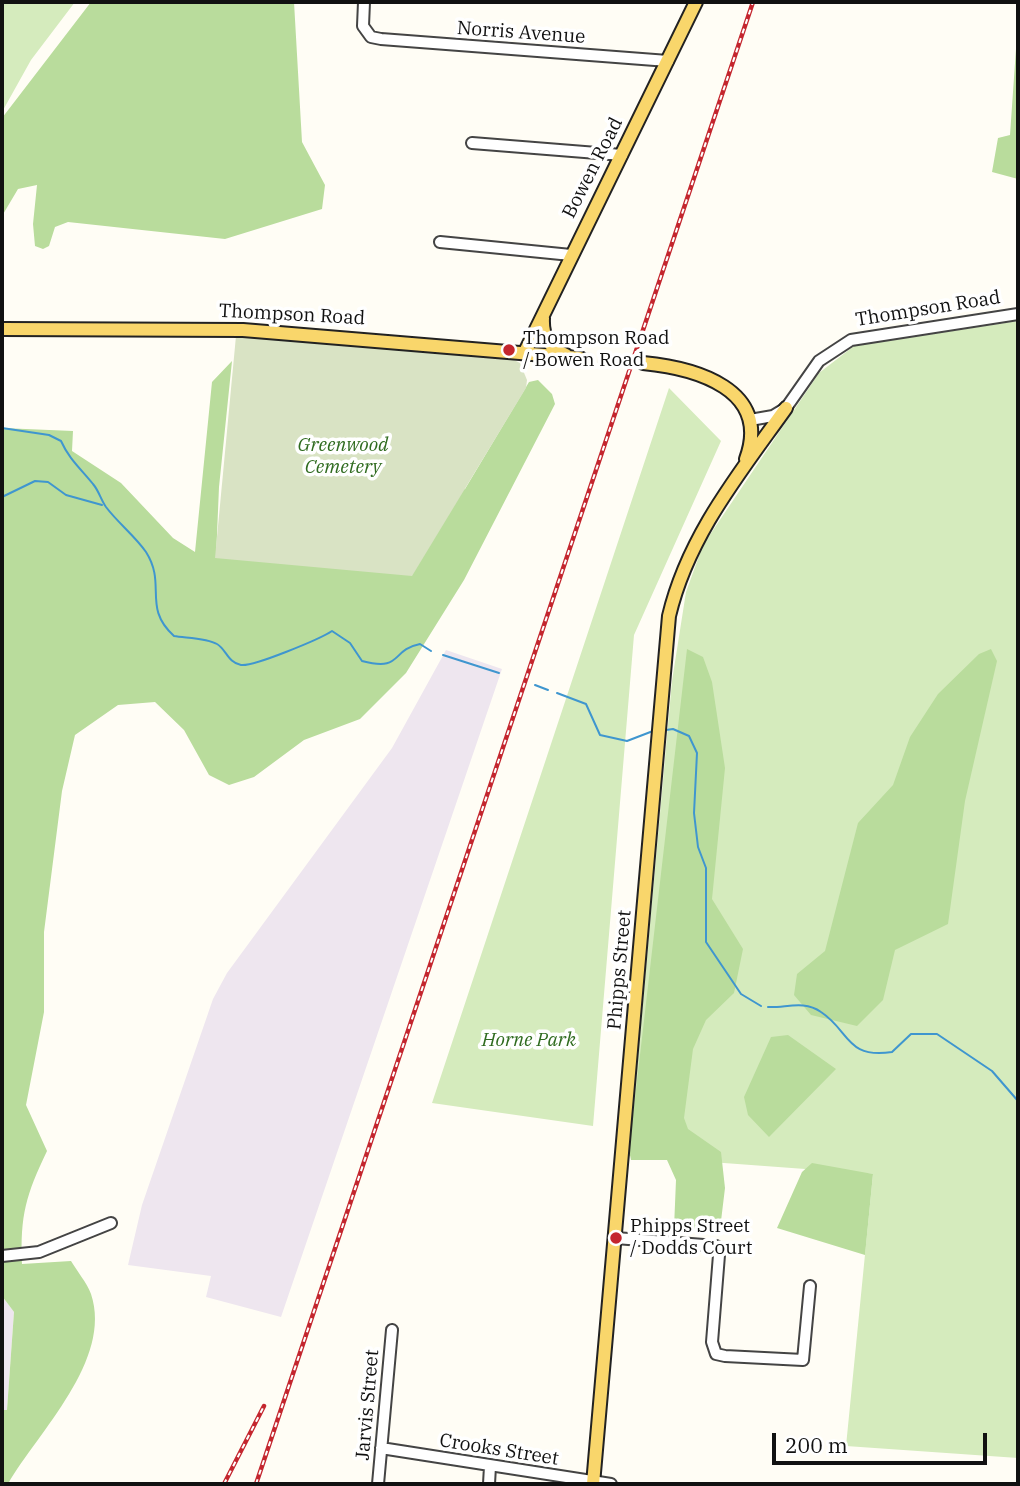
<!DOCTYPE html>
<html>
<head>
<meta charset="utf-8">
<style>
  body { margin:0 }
  #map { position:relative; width:1020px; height:1486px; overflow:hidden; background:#fffdf5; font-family:"IBM Plex Serif",serif }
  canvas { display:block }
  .frame { position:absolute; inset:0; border:4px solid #111; pointer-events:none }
  .scale { position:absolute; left:772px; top:1433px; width:215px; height:32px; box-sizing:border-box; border:4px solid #111; border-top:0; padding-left:9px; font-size:21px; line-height:24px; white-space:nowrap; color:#111; -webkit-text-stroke:5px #fff; paint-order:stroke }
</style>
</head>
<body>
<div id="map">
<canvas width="1020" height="1486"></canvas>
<div class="frame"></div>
<div class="scale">200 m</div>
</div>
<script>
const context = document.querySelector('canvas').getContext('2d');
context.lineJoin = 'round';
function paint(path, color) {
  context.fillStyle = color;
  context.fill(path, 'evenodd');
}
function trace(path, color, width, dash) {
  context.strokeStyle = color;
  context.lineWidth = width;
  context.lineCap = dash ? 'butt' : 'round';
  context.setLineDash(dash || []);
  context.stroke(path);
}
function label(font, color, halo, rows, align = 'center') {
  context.font = font + ' "IBM Plex Serif",serif';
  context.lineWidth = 7;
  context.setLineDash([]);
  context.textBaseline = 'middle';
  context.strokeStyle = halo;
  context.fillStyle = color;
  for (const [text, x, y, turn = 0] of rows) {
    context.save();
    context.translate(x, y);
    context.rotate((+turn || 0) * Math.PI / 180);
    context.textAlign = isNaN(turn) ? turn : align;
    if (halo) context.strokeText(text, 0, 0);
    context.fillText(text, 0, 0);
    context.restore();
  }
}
paint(new Path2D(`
  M446 650 502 669 281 1317 206 1297 211 1276 128 1265 142 1205 213 999 227 973 392 748Z
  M2 1296 14 1312 7 1410H2Z`), '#eee6ef');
paint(new Path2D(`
  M2 2H75L31 60 2 112Z
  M1018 321V1458L846 1446 873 1174 629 1156 672 681 686 592 703 545 819 373 854 346Z
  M669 388 721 441 634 635 593 1126 432 1103Z`), '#d5ebbd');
paint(new Path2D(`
  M91 2H294L302 142 325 185 322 209 225 239 68 222 55 227 49 246 43 249 35 246 33 224 37 185 18 189 2 216V118Z
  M1018 20V179L992 172 998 138 1010 135Z
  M232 361 219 487 216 558 465 489 529 382 538 380 552 394 555 404 464 580 406 673 360 719 304 740 254 777 229 785 209 775 184 730 155 702 118 705 75 735 62 791 44 932V1012L26 1105 47 1151C26 1195 20 1215 22 1264L71 1261C77 1271 87 1283 91 1294 113 1360 38 1432 8 1484H2V1410H7L14 1312 2 1296V428L73 431 72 451 121 483 173 538 195 552 212 382Z
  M687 649 703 657 712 682 725 768 712 899 743 949 734 993 706 1020 693 1049 684 1118 688 1129 721 1152 725 1188 721 1221 702 1230 674 1228 676 1180 667 1160H631L629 1150Z
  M991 649 997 661 965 801 948 924 895 950 883 1000 857 1026 811 1015 794 995 797 974 825 951 858 823 893 785 910 737 938 694 979 654Z
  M788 1035 836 1069 769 1137 748 1115 744 1097 771 1037Z
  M812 1163 873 1174 865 1255 777 1228 802 1172Z`), '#b9dc9c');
paint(new Path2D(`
  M236 336 512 359 520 363 527 380 526 388 412 576 215 558Z`), '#d9e3c4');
trace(new Path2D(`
  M2 428 49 435 61 441C69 459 81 469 93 484 99 491 101 500 106 507 118 523 135 536 146 552 167 585 142 607 174 636 186 638 207 638 217 644 226 649 228 663 241 665 253 667 320 639 332 631L350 643 362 661C403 672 390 650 420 644L431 651
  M2 497 35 481 48 482 66 495 102 505
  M443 655 499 673
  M525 682H526
  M535 685 548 690
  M557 693 586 704 600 735 627 741 653 731
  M666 730 673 729 689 736 697 753 694 813 698 847 706 868V942L741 994 761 1006
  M768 1007C786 1008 804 1000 821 1012 850 1031 846 1059 892 1052L911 1034H937L992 1071 1018 1101`), '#3f96cf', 2);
trace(new Path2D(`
  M580 358 643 363`), '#dbdad3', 12, [12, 6]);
const minor = new Path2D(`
  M364 2 363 26 371 37 381 39 668 61
  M472 143 622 155
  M440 242 571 255
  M750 420 773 416 786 408 819 361 851 340 1018 314
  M616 1238 716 1246 719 1255 712 1342 716 1354 725 1356 803 1360 810 1286
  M2 1256 39 1252 111 1223
  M381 1448 611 1484
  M378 1484 392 1330
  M489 1484 490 1466`);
const major = new Path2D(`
  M543 318C542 336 549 348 566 355
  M2 329 243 330 580 358
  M525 352 696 2
  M643 363C695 368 772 389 746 459
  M593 1484 669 616C688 536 739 474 786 408`);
trace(minor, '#444', 14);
trace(major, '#222', 16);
trace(minor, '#fff', 10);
trace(major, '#f9d66b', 12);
const rail = new Path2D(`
  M224 1484 264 1406
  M256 1484 753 2`);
trace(rail, '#c4262e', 4.5);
trace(rail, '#fff', 2, [5]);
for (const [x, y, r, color] of [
  [509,350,7,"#c4262e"],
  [616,1238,7,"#c4262e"]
]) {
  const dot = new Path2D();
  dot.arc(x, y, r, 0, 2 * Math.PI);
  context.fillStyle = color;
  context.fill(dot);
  trace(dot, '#fff', 2.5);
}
label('19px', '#111', '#fff', [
  ["Norris Avenue",521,33,4],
  ["Bowen Road",593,168,-63],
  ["Thompson Road",928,309,-9],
  ["Thompson Road",292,315,3],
  ["Phipps Street",620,970,-85],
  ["Jarvis Street",368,1405,-85],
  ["Crooks Street",499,1450,9]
]);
label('19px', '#111', '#fff', [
  ["Thompson Road",523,339],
  ["/ Bowen Road",523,361],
  ["Phipps Street",630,1227],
  ["/ Dodds Court",630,1249]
], 'left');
label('italic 19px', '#2f6b1f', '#fff', [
  ["Greenwood",343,446],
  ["Cemetery",343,468],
  ["Horne Park",529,1041]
]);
</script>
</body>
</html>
